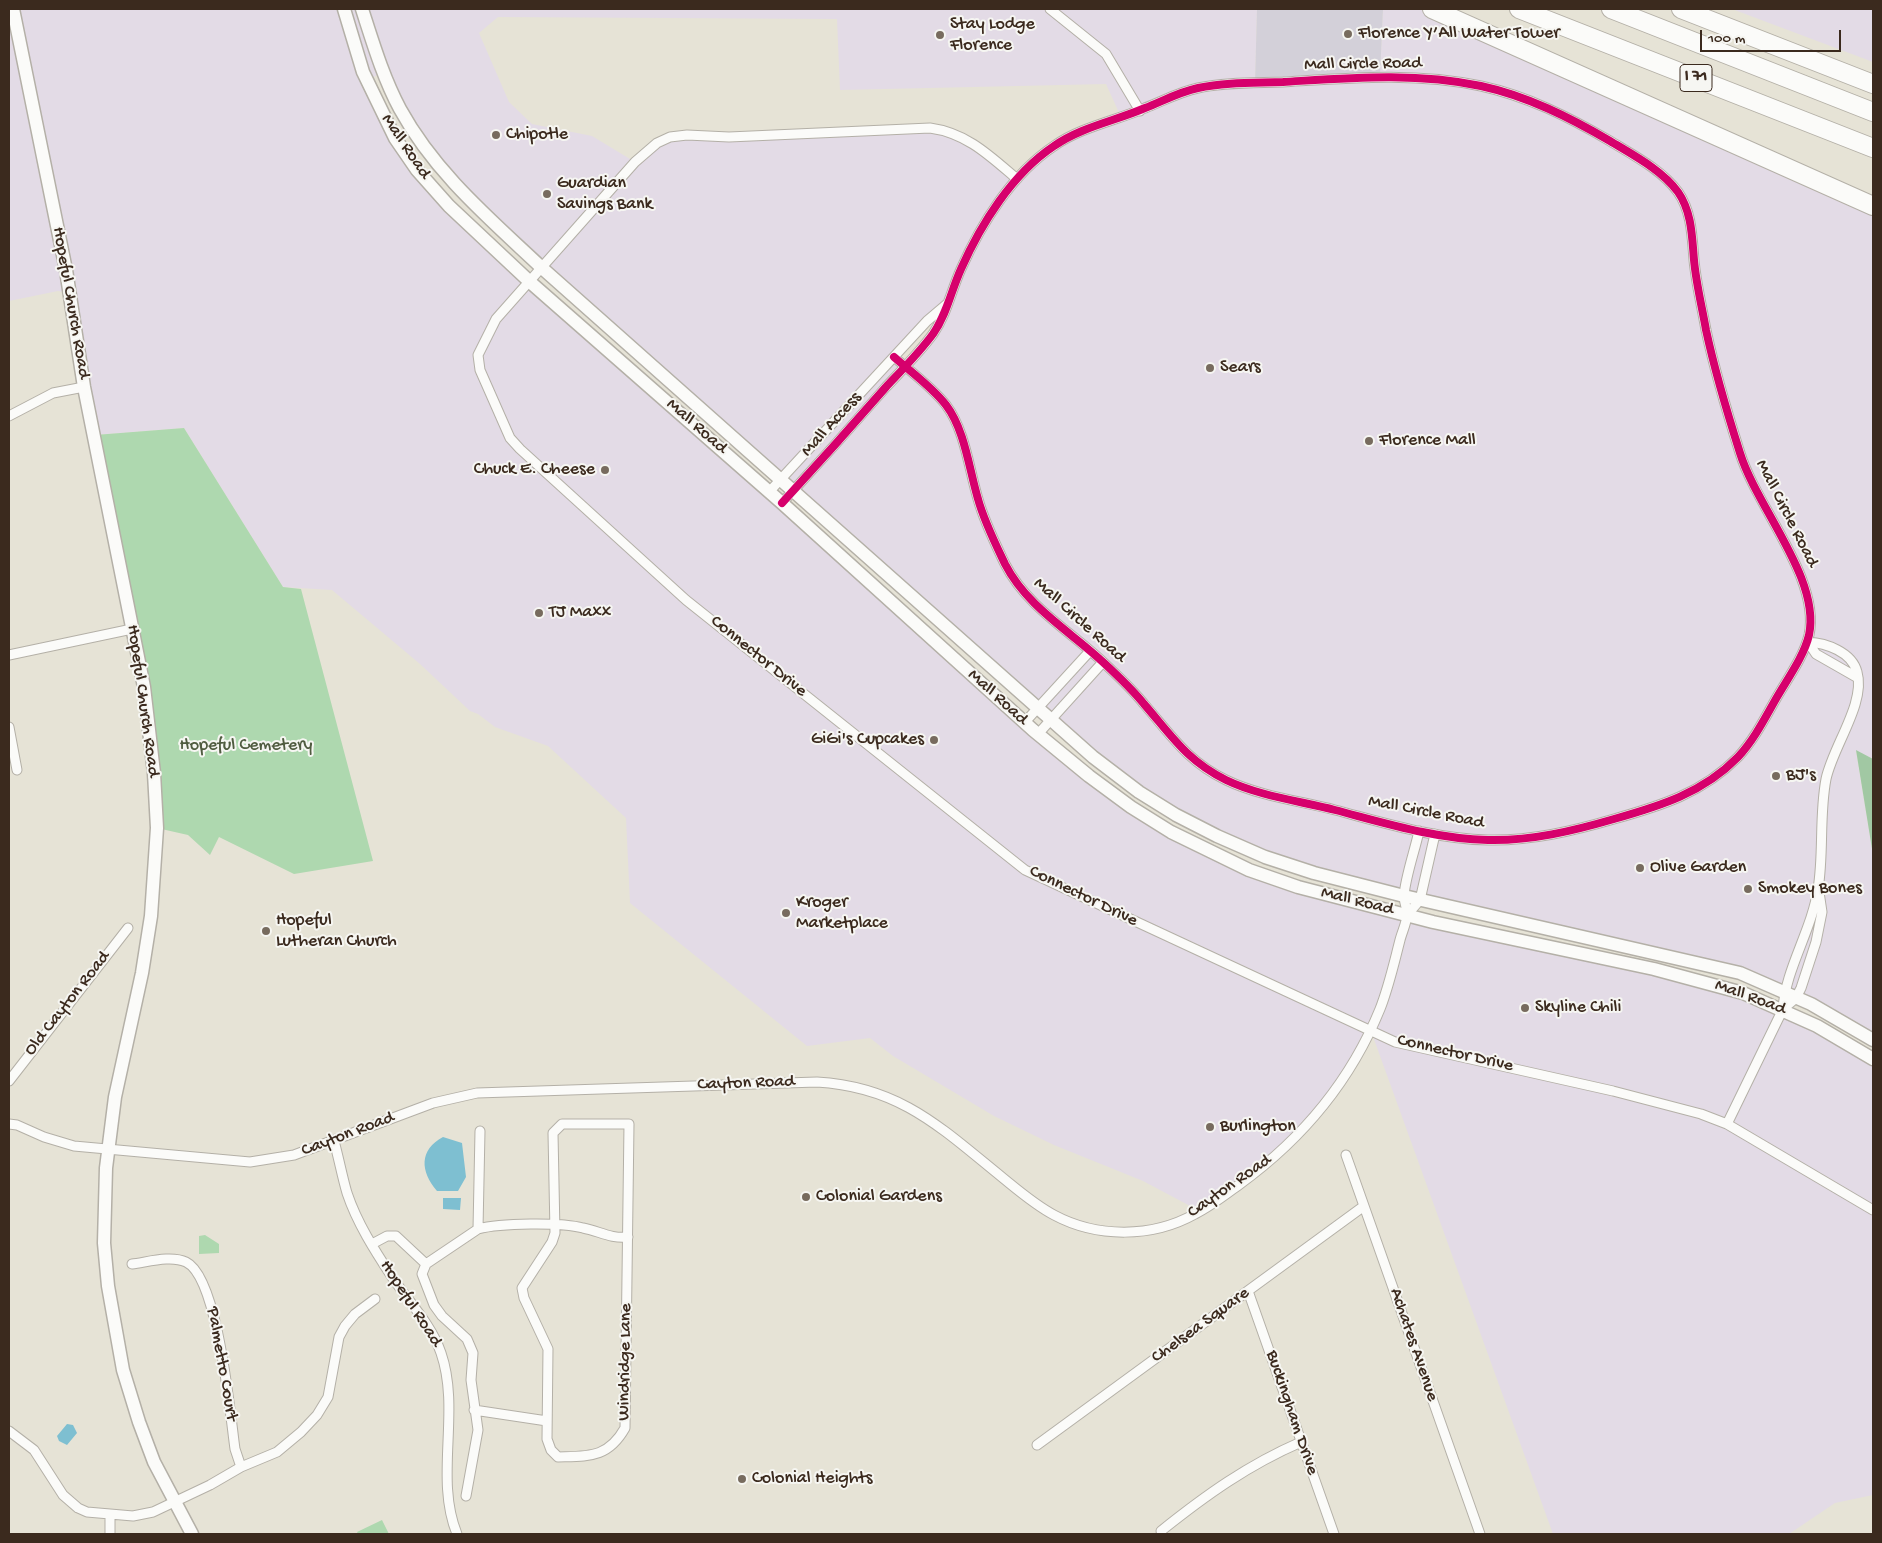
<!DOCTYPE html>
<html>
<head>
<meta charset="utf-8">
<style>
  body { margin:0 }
  #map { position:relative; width:1882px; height:1543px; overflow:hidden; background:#e6e3d6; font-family:"Gochi Hand",sans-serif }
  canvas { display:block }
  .frame { position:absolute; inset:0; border:10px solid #3b2a1e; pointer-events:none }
  .scale { position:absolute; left:1700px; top:30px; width:141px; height:22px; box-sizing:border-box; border:2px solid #3b2a1e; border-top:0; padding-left:6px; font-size:15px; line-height:18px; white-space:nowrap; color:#3b2a1e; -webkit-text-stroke:4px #f6f6f2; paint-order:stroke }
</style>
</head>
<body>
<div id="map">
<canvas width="1882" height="1543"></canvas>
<div class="frame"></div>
<div class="scale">100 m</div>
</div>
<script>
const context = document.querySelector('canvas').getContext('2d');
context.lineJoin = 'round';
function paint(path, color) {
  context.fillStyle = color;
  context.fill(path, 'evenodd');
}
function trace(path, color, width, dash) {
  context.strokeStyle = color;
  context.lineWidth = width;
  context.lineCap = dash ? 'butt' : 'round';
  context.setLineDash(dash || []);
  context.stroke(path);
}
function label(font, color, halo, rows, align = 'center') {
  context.font = font + ' "Gochi Hand",sans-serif';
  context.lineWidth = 4;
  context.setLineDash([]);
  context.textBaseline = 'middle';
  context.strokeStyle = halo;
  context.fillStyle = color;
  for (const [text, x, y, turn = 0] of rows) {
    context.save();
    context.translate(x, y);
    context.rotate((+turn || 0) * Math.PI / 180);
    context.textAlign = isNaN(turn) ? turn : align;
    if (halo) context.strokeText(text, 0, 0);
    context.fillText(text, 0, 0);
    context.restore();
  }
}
paint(new Path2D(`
  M9 9H1257L1255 83 1380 76 1383 9H1432L1865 202 1873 215V759L1856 751 1873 855V1040L1740 973 1265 857 1139 792 457 188 382 72 367 81 374 98 449 206 1027 725 1171 832 1315 892 1743 993 1873 1059V1495L1835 1503 1789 1534H1553L1371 1031 1301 1132 1207 1207 1199 1204 1194 1208 1143 1181 1054 1145 994 1116 893 1056 870 1038 807 1046 630 903 626 818 548 746 495 727 478 714 470 711 420 664 332 590 283 587 184 428 95 435 69 293 58 291 9 301ZM498 17 837 19 840 90 1106 84 1121 117 1048 150 1017 179 945 130 664 139 635 162 592 136 532 124 509 102 479 33ZM948 304 934 333 904 366 898 360Z
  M1732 9H1873V62Z`), '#e3dbe6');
paint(new Path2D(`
  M1257 9H1383L1380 76 1255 83Z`), '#d3d0d9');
paint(new Path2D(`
  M184 428 283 587 301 589 373 861 294 874 219 837 210 855 188 835 157 828 154 773 95 435Z
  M205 1235 219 1244V1253L199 1254V1236Z
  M382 1520 389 1534H358L357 1532Z`), '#aed8af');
paint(new Path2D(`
  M1856 750 1873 759V855Z`), '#a1c8a3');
paint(new Path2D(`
  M443 1137 462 1143 466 1177 458 1191H437C420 1171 419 1150 443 1137Z
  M443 1198H461L460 1210 443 1209Z
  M67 1424 73 1425 77 1433 67 1445 59 1441 57 1436Z`), '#7ebfd1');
const street = new Path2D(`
  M1050 9 1106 54 1140 111
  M1017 179C990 156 967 133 930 128L729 137 687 135 670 137 657 143 635 162 496 319 478 355 480 370 510 438 520 449 686 600 1025 870 1395 1042 1613 1091 1701 1114 1727 1124 1873 1210
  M9 416 53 393 84 387
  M769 492 927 321 947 304
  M782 503C817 465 852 426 886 387 902 370 919 353 933 334 947 314 951 291 961 269 981 224 1012 174 1054 146 1081 127 1115 121 1145 108 1163 101 1179 92 1198 88 1225 82 1255 83 1283 82 1349 78 1415 72 1481 86 1527 96 1569 117 1610 141 1633 155 1662 170 1678 192 1692 212 1692 237 1694 260 1696 283 1702 307 1706 330 1715 372 1727 412 1740 453 1757 508 1821 579 1809 635 1804 656 1788 678 1777 697 1765 718 1754 740 1738 757 1703 793 1660 806 1614 819 1573 831 1531 841 1488 840 1436 839 1385 823 1335 810 1300 801 1259 796 1226 780 1187 761 1171 735 1144 704 1132 689 1118 676 1104 663 1070 631 1027 607 1005 564 995 543 984 521 978 499 969 469 965 430 946 405 932 387 911 372 894 357
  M1808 642 1816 654 1858 678
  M9 655 132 629
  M1025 722 1090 651
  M9 727 17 770
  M1038 734 1103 662
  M1407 915 1420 900 1435 834
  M1783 1009C1785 970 1812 930 1818 889 1824 853 1819 816 1826 779 1833 746 1866 703 1857 672 1852 652 1826 643 1808 642
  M9 1081 128 928
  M9 1124 17 1125 44 1137 74 1146 250 1162 294 1155 433 1103 477 1093 817 1082C901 1087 941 1128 1003 1178 1019 1191 1035 1205 1054 1215 1097 1238 1152 1238 1195 1214 1211 1206 1225 1195 1240 1184 1302 1139 1351 1080 1380 1009 1389 986 1394 963 1400 940 1402 932 1407 922 1407 914 1407 908 1404 902 1404 896 1405 878 1415 850 1419 831
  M562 1124H629L625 1428C608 1458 589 1456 558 1457L551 1450 547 1439 548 1349 524 1298 522 1288 552 1242 555 1233 553 1133Z
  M1727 1124 1783 1009 1796 998 1801 988 1816 942 1822 912 1819 892
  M334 1141C339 1159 342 1176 347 1193 357 1223 375 1251 392 1277 409 1302 431 1324 441 1353 461 1411 434 1478 457 1534
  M1346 1155 1480 1534
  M478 1229C500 1223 561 1222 583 1228 599 1231 611 1239 628 1237
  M372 1244 387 1236H396L426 1264
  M132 1264C148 1262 171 1255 186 1262 218 1277 230 1413 235 1449L241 1467
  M1248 1291 1334 1534
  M474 1410 547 1421
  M9 1431 34 1450 63 1495 78 1508 87 1512 133 1516 153 1512 210 1485 241 1467 277 1452 301 1432 317 1415 328 1397 339 1337 345 1326 355 1314 375 1299
  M1037 1445 1364 1206
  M466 1496 478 1430 471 1380 473 1353 467 1339 442 1316 434 1305 422 1274 426 1264 478 1229 480 1131
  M1161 1531C1206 1495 1248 1465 1301 1442
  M110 1534V1514`);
const secondary = new Path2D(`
  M13 9 66 270 84 387 144 687 154 773 157 828 151 916 142 973 115 1097 106 1168 104 1243 108 1286 123 1370 139 1422 154 1462 192 1534
  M344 9 363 72 395 138 417 170 449 206 530 282 782 503 1033 730 1089 776 1131 807 1171 832 1249 870 1298 887 1433 922 1654 969 1743 993 1817 1026 1873 1059
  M362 9C373 43 383 77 400 109 435 173 490 219 542 268L1093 757 1139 792 1176 815 1217 836 1265 857 1314 873 1404 896 1740 973 1811 1004 1873 1040`);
const highway = new Path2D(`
  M1432 9 1873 206
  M1519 9 1873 148
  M1611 9 1873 112
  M1681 9 1873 84`);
trace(street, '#b4b0a7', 11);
trace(secondary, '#b4b0a7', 15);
trace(highway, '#b4b0a7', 20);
trace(street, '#fbfbf9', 9);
trace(secondary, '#fbfbf9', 12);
trace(highway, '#fbfbf9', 18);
trace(new Path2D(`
  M782 503C817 465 852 426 886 387 902 370 919 353 933 334 947 314 951 291 961 269 981 224 1012 174 1054 146 1081 127 1115 121 1145 108 1163 101 1179 92 1198 88 1225 82 1255 83 1283 82 1349 78 1415 72 1481 86 1527 96 1569 117 1610 141 1633 155 1662 170 1678 192 1692 212 1692 237 1694 260 1696 283 1702 307 1706 330 1715 372 1727 412 1740 453 1757 508 1821 579 1809 635 1804 656 1788 678 1777 697 1765 718 1754 740 1738 757 1703 793 1660 806 1614 819 1573 831 1531 841 1488 840 1436 839 1385 823 1335 810 1300 801 1259 796 1226 780 1187 761 1171 735 1144 704 1132 689 1118 676 1104 663 1070 631 1027 607 1005 564 995 543 984 521 978 499 969 469 965 430 946 405 932 387 911 372 894 357`), '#d6006c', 8);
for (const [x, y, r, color] of [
  [1348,34,5,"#776b5e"],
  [940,35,5,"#776b5e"],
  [496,135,5,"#776b5e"],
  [547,194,5,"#776b5e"],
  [1210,368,5,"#776b5e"],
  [1369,441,5,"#776b5e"],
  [605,470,5,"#776b5e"],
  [539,613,5,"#776b5e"],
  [934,740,5,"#776b5e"],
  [1776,776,5,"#776b5e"],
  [1640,868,5,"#776b5e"],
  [1748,889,5,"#776b5e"],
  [786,913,5,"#776b5e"],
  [266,931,5,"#776b5e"],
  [1525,1008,5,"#776b5e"],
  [1210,1127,5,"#776b5e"],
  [806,1197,5,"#776b5e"],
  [742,1479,5,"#776b5e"]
]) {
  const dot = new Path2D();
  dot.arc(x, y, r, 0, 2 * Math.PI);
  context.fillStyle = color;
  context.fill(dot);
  trace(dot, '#f6f6f2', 2);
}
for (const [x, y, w] of [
  [1696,78,32]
]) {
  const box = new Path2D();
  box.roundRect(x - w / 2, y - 13.5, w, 27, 4);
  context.fillStyle = '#f6f6f2';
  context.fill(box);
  trace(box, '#3b2a1e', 1);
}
label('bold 16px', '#3b2a1e', null, [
  ["I 71",1696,78]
]);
label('18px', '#3b2a1e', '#f6f6f2', [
  ["Stay Lodge",950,25],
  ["Florence",950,46],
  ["Florence Y’All Water Tower",1358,34],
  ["Chipotle",506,135],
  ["Guardian",557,184],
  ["Savings Bank",557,205],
  ["Sears",1220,368],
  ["Florence Mall",1379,441],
  ["Chuck E. Cheese",595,470,"right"],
  ["TJ Maxx",549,613],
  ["GiGi's Cupcakes",924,740,"right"],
  ["BJ's",1786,776],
  ["Olive Garden",1650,868],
  ["Smokey Bones",1758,889],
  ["Kroger",796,903],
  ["Marketplace",796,924],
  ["Hopeful",276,921],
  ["Lutheran Church",276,942],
  ["Skyline Chili",1535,1008],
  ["Burlington",1220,1127],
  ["Colonial Gardens",816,1197],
  ["Colonial Heights",752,1479]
], 'left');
label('18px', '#3b2a1e', '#f6f6f2', [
  ["Mall Circle Road",1363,65,-1],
  ["Mall Road",405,147,56],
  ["Hopeful Church Road",70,303,80],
  ["Mall Access",832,425,-48],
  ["Mall Road",696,427,41],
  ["Mall Circle Road",1786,514,63],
  ["Mall Circle Road",1079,621,42],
  ["Connector Drive",758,657,39],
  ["Mall Road",997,698,42],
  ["Hopeful Church Road",142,701,82],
  ["Mall Circle Road",1426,813,11],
  ["Connector Drive",1083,897,26],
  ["Mall Road",1357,902,14],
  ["Mall Road",1750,998,20],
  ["Old Cayton Road",68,1004,-52],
  ["Connector Drive",1455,1054,13],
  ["Cayton Road",746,1084,-2],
  ["Cayton Road",348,1135,-21],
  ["Cayton Road",1230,1187,-35],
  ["Hopeful Road",410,1304,57],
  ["Chelsea Square",1201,1326,-36],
  ["Achates Avenue",1413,1345,71],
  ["Windridge Lane",626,1362,-89],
  ["Palmetto Court",221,1364,80],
  ["Buckingham Drive",1291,1413,71]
]);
label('18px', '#505c40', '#f6f6f2', [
  ["Hopeful Cemetery",246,746]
]);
</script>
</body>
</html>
